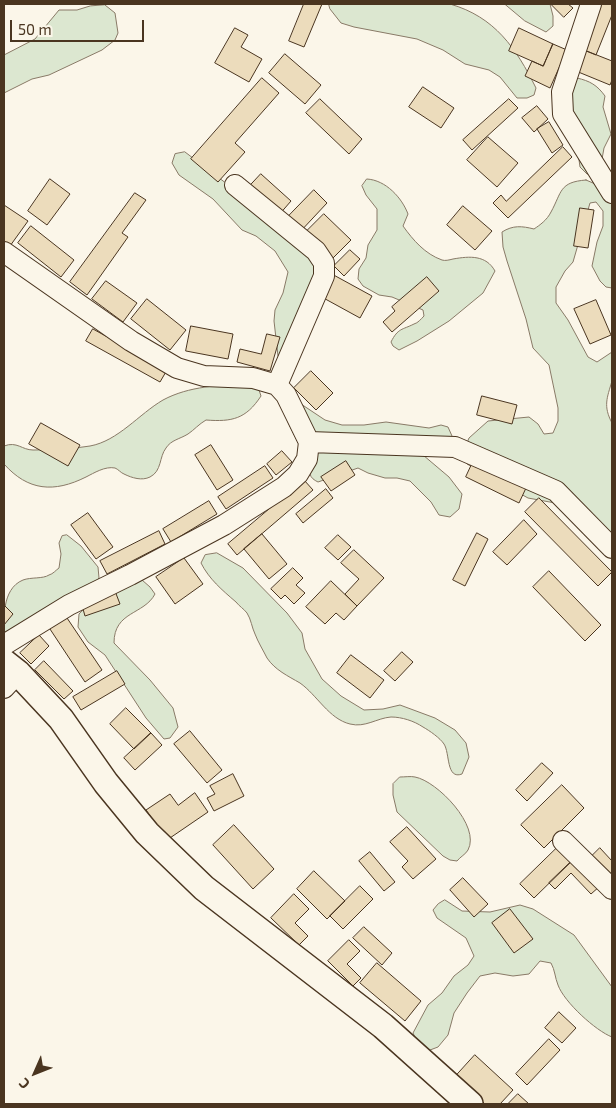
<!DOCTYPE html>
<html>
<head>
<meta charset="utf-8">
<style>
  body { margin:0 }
  #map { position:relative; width:616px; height:1108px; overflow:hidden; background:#fbf6e9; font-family:"Exo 2",sans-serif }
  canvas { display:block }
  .frame { position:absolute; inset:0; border:5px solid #4a3520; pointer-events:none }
  .north { position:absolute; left:10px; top:1048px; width:50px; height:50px; -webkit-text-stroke:4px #fbf6e9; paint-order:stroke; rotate:226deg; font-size:14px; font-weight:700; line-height:20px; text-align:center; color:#4a3520 }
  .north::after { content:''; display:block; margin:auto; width:18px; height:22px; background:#4a3520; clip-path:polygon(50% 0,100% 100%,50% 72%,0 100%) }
  .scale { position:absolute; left:10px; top:20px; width:134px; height:22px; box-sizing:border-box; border:2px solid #4a3520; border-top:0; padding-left:6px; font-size:15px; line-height:18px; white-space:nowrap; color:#4a3520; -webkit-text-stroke:4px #fbf6e9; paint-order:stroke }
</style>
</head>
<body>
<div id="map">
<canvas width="616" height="1108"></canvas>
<div class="frame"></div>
<div class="north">С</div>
<div class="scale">50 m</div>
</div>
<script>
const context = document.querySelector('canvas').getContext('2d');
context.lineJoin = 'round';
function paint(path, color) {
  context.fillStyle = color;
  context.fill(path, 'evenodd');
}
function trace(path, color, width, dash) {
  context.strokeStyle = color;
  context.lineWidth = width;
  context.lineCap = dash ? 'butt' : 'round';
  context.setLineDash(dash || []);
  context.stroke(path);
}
const green = new Path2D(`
  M329 4H450C495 17 516 48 536 88L534 95 527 98H517L500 77 489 70 465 64 443 50 417 39 354 27 341 23 330 9Z
  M505 4H550L553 16V26L546 32 525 21Z
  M105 5 115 13 118 33 115 40 102 50 49 75 32 79 4 93V55L35 39 59 10H77L90 6Z
  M577 78C590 81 597 85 605 96L603 107 611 134 604 148 602 159 593 175 587 174 580 167 569 87Z
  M185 152 231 187 317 262 319 287 285 368 278 356 274 321 275 310 283 293 288 272 275 251 256 236 242 230 213 199 179 175 172 163 175 154Z
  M367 179C386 180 402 198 408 214L403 226C413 240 425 254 442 260 445 261 449 260 453 259 470 256 486 255 495 271L483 293 449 321 417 341 399 350 393 346 391 342C398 328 402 330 414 324 418 323 421 319 424 316L423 310 392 297 379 295 363 286 358 279 359 269 366 258 368 245 377 230V209L366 195 362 186Z
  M586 180 600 186 612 200V288L606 287 600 281 592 266 597 242 603 226V211L596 202 590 203 573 262 565 271 556 287V303L568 320 588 357 597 362 612 352C612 361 614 372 612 381 607 398 603 406 612 423V554L566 505 528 498 467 464 464 450 469 438 488 421 529 417 538 424 544 434 553 433 558 421V408L549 365 533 348 526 319 507 261 503 247 502 232C513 225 522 226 534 229 540 225 547 220 551 212 562 192 559 182 586 180Z
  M249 384 259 390 261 396C246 419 232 422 206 420 199 424 194 430 188 434 180 439 171 440 166 448 159 457 162 471 150 477 142 481 132 478 124 474 121 473 118 469 115 468 105 466 94 473 86 477 54 493 28 491 4 464V446C17 441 22 450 33 450 51 450 72 449 90 446 118 441 139 414 163 400 189 386 220 385 249 384Z
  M298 402 325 420 342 425H364L386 422 429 428 441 425 448 427 452 436 447 444 423 455 449 477 462 494 459 509 450 517 439 515 431 502 410 481 397 478H385L368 473 358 468 318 482C314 480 311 478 310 474 309 471 310 469 309 466 303 448 284 421 283 405Z
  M67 535 81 546 98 567 99 578 89 593 4 639C4 621 1 589 23 580 31 577 43 579 49 575 53 574 56 570 59 568L61 554 59 543 62 536Z
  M217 553 243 568 287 613 302 633 305 649 322 679 341 696 364 710 383 709 400 705 435 718 455 730 466 743 469 757 462 774C446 780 450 753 444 744 440 738 430 731 423 727 414 721 402 717 391 717 377 718 365 728 350 724 329 719 317 695 300 683 288 676 275 670 267 658 263 650 258 642 255 634 252 628 251 619 247 613 244 609 239 606 236 602 222 590 209 579 201 563L205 555Z
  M142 580 150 587 155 594C144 615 114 611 114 643L150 680 173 708 178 727 170 738 164 739 146 718 105 655 88 642 78 627 79 614 103 589Z
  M400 777C405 777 411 776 415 777 437 781 481 826 468 850 466 854 460 857 457 861L450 860 443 856 397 812 393 795V784Z
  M445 900 462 911 490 912 520 905 533 909 574 935 612 987V1037C596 1031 564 1002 558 985 555 978 555 970 551 963L540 961 529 974 513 976 495 973 480 976 467 993 454 1013 448 1035 438 1047 422 1053 413 1033 428 1005 442 993 454 976 468 965 474 956 466 938 437 918 433 910 438 904Z`);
paint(green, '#dce7d0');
trace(green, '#887966', 1);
const building = new Path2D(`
  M304 4H322L304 47 289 41Z
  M551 4H568L573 8 564 17Z
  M596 4H612V15L596 55 579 48Z
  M235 28 248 35 241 47 262 59 249 82 215 63Z
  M519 28 553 44 543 66 509 51Z
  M553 44 567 50 550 88 525 76 532 61 543 66Z
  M579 48 612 61V80L610 85 571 69Z
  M285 54 321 85 305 104 269 73Z
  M262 78 279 93 235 143 245 152 218 182 191 159Z
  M423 87 454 108 441 128 409 107Z
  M320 99 362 139 349 154 306 113Z
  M509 99 518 108 472 150 463 140Z
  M537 106 548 119 534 132 522 118Z
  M549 122 563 145 552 153 537 129Z
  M488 137 518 163 497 187 467 160Z
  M563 147 572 157 508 218 493 203 501 195 506 201Z
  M261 174 291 201 278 216 247 189Z
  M50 179 70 194 47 225 28 211Z
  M314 190 327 203 298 234 284 221Z
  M135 193 146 200 122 233 128 237 87 295 70 282Z
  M4 205 28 221 10 246 4 241Z
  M463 206 492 231 475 250 447 225Z
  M580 208 594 210 588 248 574 246Z
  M324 214 351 240 330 261 303 235Z
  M31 226 74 260 61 277 18 243Z
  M350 250 360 259 344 276 334 266Z
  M330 273 372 296 360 318 318 295Z
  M427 277 439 291 392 332 383 322 395 311 392 307Z
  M106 281 137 303 123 322 92 299Z
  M147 299 186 330 170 350 131 319Z
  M596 300 611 335 590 344 574 309Z
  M191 326 233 334 228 359 186 351Z
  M93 329 167 370 160 382 86 341Z
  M267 334 280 337 270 371 237 362 240 349 261 354Z
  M311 371 333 393 316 410 294 388Z
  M482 396 517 405 512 424 477 415Z
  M41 423 80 445 68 466 29 444Z
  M211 445 233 480 217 490 195 455Z
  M282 451 292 462 276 475 267 464Z
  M346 461 355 475 331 491 321 477Z
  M473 462 526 488 519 503 466 477Z
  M265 466 273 478 226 509 218 497Z
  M304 480 313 490 237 555 228 544Z
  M326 489 333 498 303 523 296 514Z
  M539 498 612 572 598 586 525 512Z
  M209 501 217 514 171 542 163 529Z
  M88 513 113 547 96 559 71 525Z
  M524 520 537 534 507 565 493 552Z
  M159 531 165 544 107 574 100 561Z
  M477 533 488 539 465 586 453 580Z
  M262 534 287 564 269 579 244 549Z
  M338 535 351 547 338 560 325 548Z
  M354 550 384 578 357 606 345 594 359 579 341 563Z
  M184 558 203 584 175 604 156 577Z
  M293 568 303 578 296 585 305 593 294 604 285 595 281 599 271 589Z
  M549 571 601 625 585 641 533 587Z
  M331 581 357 606 344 620 336 613 325 624 306 607Z
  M115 591 120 604 85 616 81 602Z
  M4 605 13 614 4 625Z
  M63 612 102 670 85 682 46 623Z
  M39 635 49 646 31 664 20 653Z
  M402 652 413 662 395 681 384 671Z
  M351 655 384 680 370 698 337 673Z
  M44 661 73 691 64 699 35 670Z
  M117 671 125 684 81 710 73 697Z
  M126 708 151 733 134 749 110 724Z
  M190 731 222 770 207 783 174 744Z
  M151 733 162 745 135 770 124 758Z
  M542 763 553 773 527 801 516 790Z
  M233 774 244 796 214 811 207 798 215 794 210 786Z
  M562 785 584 808 544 848 521 825Z
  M195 793 208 812 167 840 146 810 170 794 178 805Z
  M234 825 274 869 253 889 213 845Z
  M407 827 436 859 413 879 402 867 408 861 390 842Z
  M560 845 574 859 534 898 520 884Z
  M600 848 612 861V872L609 876 590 858Z
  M370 852 395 882 384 891 359 861Z
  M574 859 600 886 591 894 571 873 555 889 549 883Z
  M314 871 345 901 327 919 297 889Z
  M463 878 488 904 474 917 450 890Z
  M360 886 373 899 343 929 330 916Z
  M294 894 309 909 295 923 308 936 299 945 271 918Z
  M510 909 533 939 514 953 492 923Z
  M364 927 392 953 382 965 353 938Z
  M349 940 360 951 347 964 361 978 353 986 328 961Z
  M377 963 421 1001 405 1021 360 983Z
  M559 1012 576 1028 562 1043 545 1028Z
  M549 1039 560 1050 527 1085 516 1074Z
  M475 1055 513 1090 500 1104H485L455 1077Z
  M518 1094 529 1104H508Z`);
paint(building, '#ecdcbc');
trace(building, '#4a3520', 1);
const minor = new Path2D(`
  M591 4 562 92 563 114 612 193
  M235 185 316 251 324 263V276L277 385
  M4 252 131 341 177 368 204 376 253 378 277 385 286 395 309 442 307 459 298 474 284 487 224 525 130 575 69 605 4 645
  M309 442 455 447 556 491 612 548
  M4 688 18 673
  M563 841 612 889`);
const major = new Path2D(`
  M4 662 18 673 61 719 106 783 147 833 204 888 383 1026 470 1104`);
trace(minor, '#4a3520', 22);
trace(major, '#4a3520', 28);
trace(minor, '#fbf6e9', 20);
trace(major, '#fbf6e9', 25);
</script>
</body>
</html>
